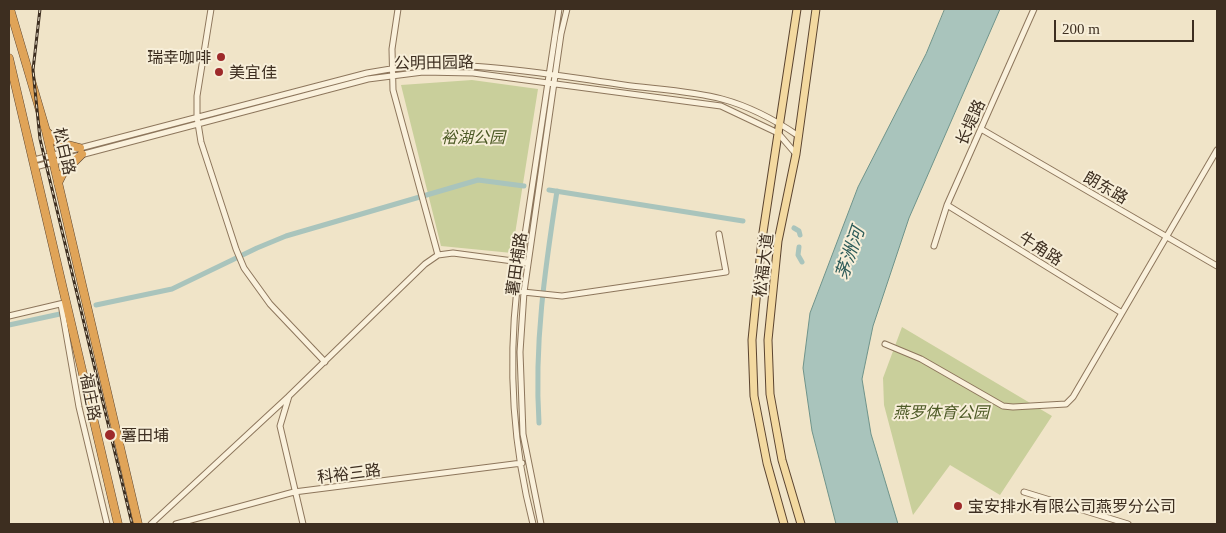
<!DOCTYPE html>
<html>
<head>
<meta charset="utf-8">
<style>
  body { margin:0 }
  #map { position:relative; width:1226px; height:533px; overflow:hidden; background:#f0e4c8; font-family:Georgia,serif }
  canvas { display:block }
  .frame { position:absolute; inset:0; border:10px solid #3d2e20; pointer-events:none }
  .scale { position:absolute; left:1054px; top:20px; width:140px; height:22px; box-sizing:border-box; border:2px solid #3d2e20; border-top:0; padding-left:6px; font-size:15px; line-height:18px; white-space:nowrap; color:#3d2e20; -webkit-text-stroke:4px #f7eed8; paint-order:stroke }
</style>
</head>
<body>
<div id="map">
<canvas width="1226" height="533"></canvas>
<div class="frame"></div>
<div class="scale">200 m</div>
</div>
<script>
const context = document.querySelector('canvas').getContext('2d');
context.lineJoin = 'round';
function paint(path, color) {
  context.fillStyle = color;
  context.fill(path, 'evenodd');
}
function trace(path, color, width, dash) {
  context.strokeStyle = color;
  context.lineWidth = width;
  context.lineCap = dash ? 'butt' : 'round';
  context.setLineDash(dash || []);
  context.stroke(path);
}
function label(font, color, halo, rows, align = 'center') {
  context.font = font + ' Georgia,"Noto Sans SC",serif';
  context.lineWidth = 4;
  context.setLineDash([]);
  context.textBaseline = 'middle';
  context.strokeStyle = halo;
  context.fillStyle = color;
  for (const [text, x, y, turn = 0] of rows) {
    context.save();
    context.translate(x, y);
    context.rotate((+turn || 0) * Math.PI / 180);
    context.textAlign = isNaN(turn) ? turn : align;
    if (halo) context.strokeText(text, 0, 0);
    context.fillText(text, 0, 0);
    context.restore();
  }
}
paint(new Path2D(`
  M472 80 538 89 512 253 441 246 401 85Z
  M902 327 1052 416 1000 495 950 465 913 515 884 405 883 378Z`), '#c9cf9b');
const water = new Path2D(`
  M945 9H1000L909 218 873 326 862 379 871 434 898 524H836L812 431 803 368 810 313 858 187 926 54Z`);
paint(water, '#a9c4bc');
trace(water, '#6f938a', 1);
trace(new Path2D(`
  M549 190 743 221
  M794 228 799 231 800 235
  M799 247 798 255 802 262
  M96 305 172 289 257 248 286 236 478 180 524 186
  M9 325 60 314
  M539 423C534 344 545 269 557 191`), '#a9c4bc', 5);
const minor = new Path2D(`
  M211 9 197 96V117L201 142 236 249 244 268 270 304 325 362
  M398 9 392 49 393 90 438 255
  M981 129 1217 266
  M34 160 367 73C452 55 539 73 624 85 654 89 693 91 722 99 748 106 775 120 797 135
  M35 167 368 79 423 72 473 73 721 106 778 133 796 154
  M947 205 1122 313
  M934 246 947 205 1034 9
  M523 292 562 296 726 272 719 234
  M61 304 79 407 107 524
  M9 316 64 303
  M885 344 921 359 1003 406 1013 407 1066 404 1073 397 1217 150
  M1024 492 1128 524
  M151 524 288 397
  M176 524 294 492 522 463
  M303 524 280 426 289 396 425 264 438 255 453 253 528 263
  M533 524C513 447 508 368 517 288L559 9
  M541 524 523 434 520 352 524 292 561 34 567 9`);
const major = new Path2D(`
  M784 524 767 463 754 396 752 340 762 239 797 9
  M801 524 782 460 770 394 768 340 778 241 796 154 816 9`);
const highway = new Path2D(`
  M10 9 46 131 138 524
  M9 58 118 524
  M47 132 57 142 80 148
  M58 183 63 173 82 154`);
trace(minor, '#8d765c', 7);
trace(major, '#5b4430', 9);
trace(highway, '#5b4430', 9);
trace(minor, '#faf1dc', 5);
trace(major, '#f3d9a0', 7);
trace(highway, '#e0a458', 8);
const rail = new Path2D(`
  M40 9 33 70 40 139 132 524`);
trace(rail, '#3d2e20', 3);
trace(rail, '#f7eed8', 1, [4]);
for (const [x, y, r, color] of [
  [221,57,5,"#9e2a2b"],
  [219,72,5,"#9e2a2b"],
  [110,435,6,"#9e2a2b"],
  [958,506,5,"#9e2a2b"]
]) {
  const dot = new Path2D();
  dot.arc(x, y, r, 0, 2 * Math.PI);
  context.fillStyle = color;
  context.fill(dot);
  trace(dot, '#f7eed8', 2);
}
label('16px', '#3d2e20', '#f7eed8', [
  ["瑞幸咖啡",211,57,"right"],
  ["美宜佳",229,72],
  ["薯田埔",121,435],
  ["宝安排水有限公司燕罗分公司",968,506]
], 'left');
label('16px', '#3d2e20', '#f7eed8', [
  ["公明田园路",434,62,-1],
  ["长堤路",970,122,-66],
  ["松白路",65,151,77],
  ["朗东路",1106,187,30],
  ["牛角路",1041,248,32],
  ["薯田埔路",516,264,-82],
  ["松福大道",763,265,-83],
  ["福庄路",91,397,79],
  ["科裕三路",349,473,-7]
]);
label('italic 16px', '#4d5a26', '#f7eed8', [
  ["裕湖公园",473,137],
  ["燕罗体育公园",941,412]
]);
label('italic 18px', '#2f5d5a', '#f7eed8', [
  ["茅洲河",849,253,-71]
]);
</script>
</body>
</html>
